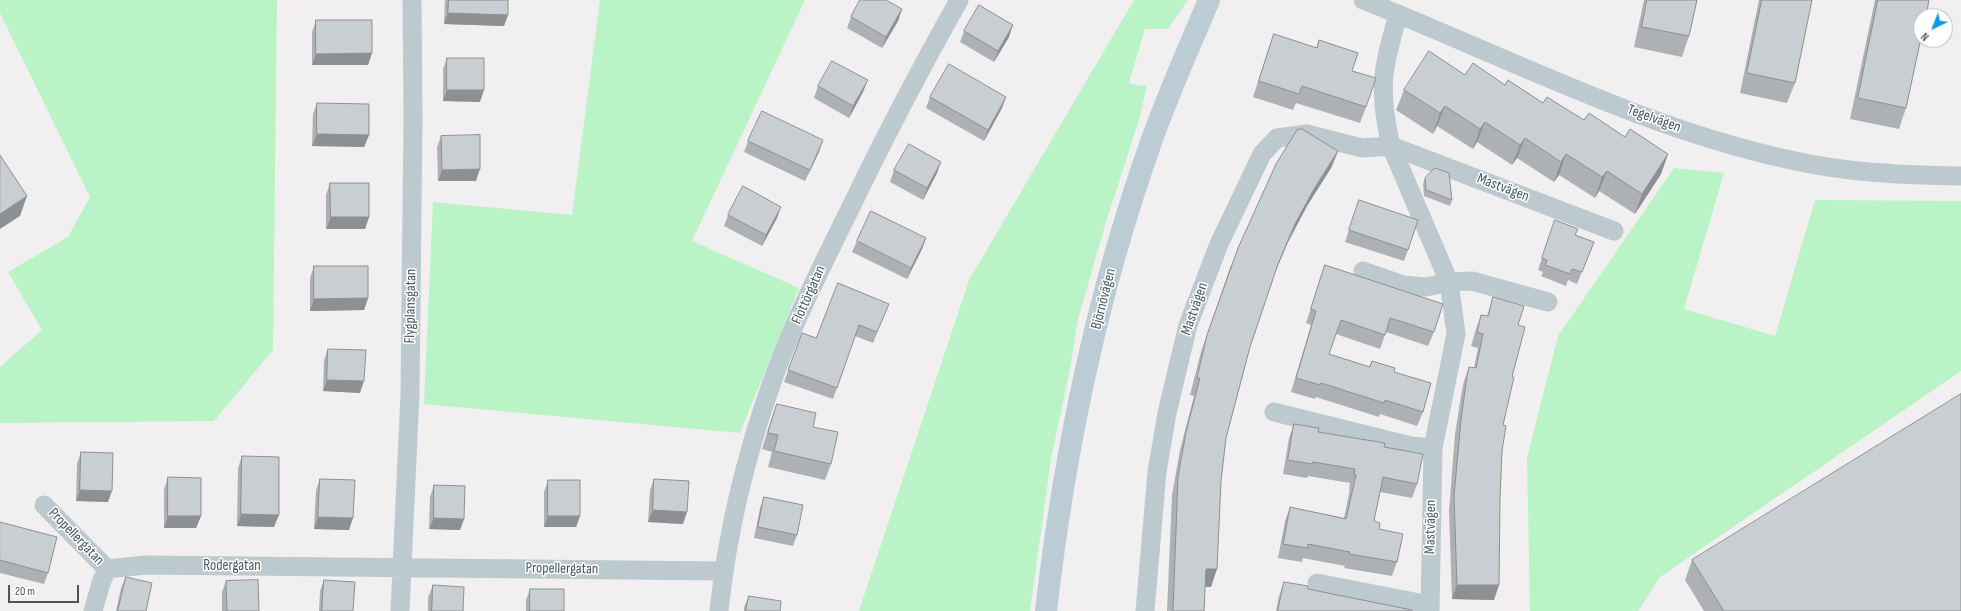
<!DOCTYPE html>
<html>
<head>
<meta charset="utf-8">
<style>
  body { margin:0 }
  #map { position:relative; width:1961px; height:611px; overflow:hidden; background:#f2eff0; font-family:"Sofia Sans Condensed",sans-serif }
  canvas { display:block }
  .north { position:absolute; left:1913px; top:8px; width:40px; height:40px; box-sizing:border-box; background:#fff; border:1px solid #b5bcbf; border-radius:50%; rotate:223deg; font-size:11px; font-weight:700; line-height:16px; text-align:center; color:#46575f }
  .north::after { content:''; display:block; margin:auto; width:14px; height:18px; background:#0999f2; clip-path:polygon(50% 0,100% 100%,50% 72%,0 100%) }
  .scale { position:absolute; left:8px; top:585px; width:71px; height:18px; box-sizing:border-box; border:2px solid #46575f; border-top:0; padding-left:5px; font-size:12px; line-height:14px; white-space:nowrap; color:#46575f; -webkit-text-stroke:3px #fff; paint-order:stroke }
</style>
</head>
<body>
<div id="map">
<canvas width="1961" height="611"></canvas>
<div class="north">N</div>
<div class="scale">20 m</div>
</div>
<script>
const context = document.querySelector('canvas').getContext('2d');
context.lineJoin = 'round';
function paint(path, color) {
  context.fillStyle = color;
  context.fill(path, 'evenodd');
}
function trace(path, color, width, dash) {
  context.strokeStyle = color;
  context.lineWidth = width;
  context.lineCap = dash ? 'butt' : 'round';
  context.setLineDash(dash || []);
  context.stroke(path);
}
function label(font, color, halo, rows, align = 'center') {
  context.font = font + ' "Sofia Sans Condensed",sans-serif';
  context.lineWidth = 3;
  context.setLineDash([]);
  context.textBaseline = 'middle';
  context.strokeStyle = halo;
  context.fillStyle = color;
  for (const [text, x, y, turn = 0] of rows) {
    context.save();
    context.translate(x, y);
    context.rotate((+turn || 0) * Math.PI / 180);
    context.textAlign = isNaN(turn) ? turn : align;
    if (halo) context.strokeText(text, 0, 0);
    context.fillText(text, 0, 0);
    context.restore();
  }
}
paint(new Path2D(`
  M0 0H277L273 350 214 421 0 423V367L42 330 8 272 68 237 90 197 0 13Z
  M600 0H805L692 241 799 288 740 433 424 404 433 202 572 215Z
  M1134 0H1188L1168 29H1145L1129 83 1141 86 1147 85 1139 120 1106 222 1077 323 1070 369 1051 459 1030 611H859L969 280Z
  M1674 168 1724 173 1684 309 1775 336 1815 200 1961 201V371L1660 577 1638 611H1530L1527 458 1558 336Z`), '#baf3c6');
trace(new Path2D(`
  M1363 0C1505 56 1642 128 1791 160 1847 173 1904 175 1961 176
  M1398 14C1394 30 1389 46 1386 62 1380 90 1385 119 1391 146L1449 282 1456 334 1433 448 1430 611
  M1363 271 1403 285 1426 287 1449 282 1472 281 1548 302
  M1274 412 1411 446 1433 448
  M44 505 107 569
  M107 569 146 565 723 571
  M1317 583 1430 605
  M93 611 101 583 107 569
  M400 611 410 394 413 117 412 0
  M719 611C727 534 746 455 772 382 792 325 820 270 847 215 882 142 919 71 959 0
  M1145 611 1157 472 1167 413 1188 325 1219 244 1262 154 1277 138 1307 134 1362 148 1391 146 1614 231`), '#bccad0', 19);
trace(new Path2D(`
  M1046 611C1064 453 1097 295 1150 145 1167 96 1189 48 1209 0`), '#bbccd5', 22);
paint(new Path2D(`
  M445 0H508V15L504 26 444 24Z
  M1644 0H1697L1689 36 1682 57 1634 47Z
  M1759 0H1812L1795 83 1787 103 1740 93Z
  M1875 0H1929L1906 108 1899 129 1850 119Z
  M902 9 898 21 882 48 847 28 851 17Z
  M316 20 372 53 368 65H312V32Z
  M964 31 1009 37 994 62 960 42Z
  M1274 34 1316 48 1319 40 1352 71 1366 107 1360 123 1296 103 1293 110 1253 97 1268 51Z
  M447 58 480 102 443 101V69Z
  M1465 75 1505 85 1543 103 1584 120 1668 154 1661 174 1635 214 1599 191 1595 198 1559 175 1554 182 1517 158 1512 165 1477 142 1473 149 1437 126 1433 134 1396 110 1404 90Z
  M818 86 863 92 849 118 814 98Z
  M930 97 1002 108 984 141 926 108Z
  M317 103 369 135 364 147 312 146 313 114Z
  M441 136 476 181H438L437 147Z
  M748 141 819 152 805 181 744 152Z
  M1338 151 1331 168 1307 206 1288 242 1273 277 1250 347 1226 438 1221 481 1211 587H1205L1204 611H1167L1172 495 1180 450 1194 396 1190 395 1201 352 1231 265Z
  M894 170 937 173 923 200 890 182Z
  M1425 178 1452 200 1450 206 1424 196 1423 184Z
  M330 183 369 217 365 229H326V195Z
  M1359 200 1408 250 1404 261 1345 242Z
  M728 215 777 218 762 246 724 226Z
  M1555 220 1576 235 1594 242 1577 284 1568 280 1566 286 1541 276 1543 272 1538 270Z
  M926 238 922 249 907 279 852 252 857 241Z
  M1325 265 1434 332 1428 346 1386 332 1380 349 1336 334 1329 354 1369 367 1372 361 1394 372 1423 412 1417 426 1380 414 1379 417 1316 397 1315 399 1291 392 1311 325 1306 323Z
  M314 266 368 298 364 310 310 311V278Z
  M1493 297 1518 325 1512 377 1503 425 1502 451 1494 600 1452 599 1449 511 1455 434 1462 390 1464 381 1469 367 1474 368 1478 348 1471 346 1476 329 1481 315 1487 316Z
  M889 304 873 343 855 336 833 399 784 382 802 333 816 338Z
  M328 349 360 393 323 391 324 360Z
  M777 404 813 427 831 464 825 480 768 467 772 452 762 449 771 420Z
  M1294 424 1318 432 1384 447 1417 484 1412 498 1380 492 1374 521 1379 529 1397 562 1392 576 1344 568 1345 566 1303 558 1302 562 1278 558 1285 521 1290 507 1344 518 1350 489H1349L1350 483 1308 476 1307 478 1283 474 1289 438Z
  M81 452 108 502 76 501 77 464Z
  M242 456 274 527 237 526 238 468Z
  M168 477 201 516 196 528H164V489Z
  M320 479 349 530 314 529 316 490Z
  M654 479 683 524 648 522 650 490Z
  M548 480 580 516 576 527H544V492Z
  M434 485 464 519 460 530 429 529 430 497Z
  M764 497 797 535 793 546 754 538 760 508Z
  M0 522 48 573 44 584 0 573Z
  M1692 560 1961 611H1704L1685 580Z
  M126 577 146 611H116L121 588Z
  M324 580 353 611H319L320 591Z
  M226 581 259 611H222V592Z
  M1284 582 1308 589 1412 611H1276L1279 596Z
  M433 585 463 611H428V597Z
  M530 589 564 611H526V600Z
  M749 596 780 611H744V607Z`), '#adb1b5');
paint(new Path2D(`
  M902 9 898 21 882 48 886 37Z
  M448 13 508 15 504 26 444 24Z
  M1013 25 1009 37 994 62 998 51Z
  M372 53 368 65H312L316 54Z
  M868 80 863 92 849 118 853 106Z
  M447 90H484L480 102 443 101Z
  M1006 97 1002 108 984 141 988 130Z
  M1445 106 1437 126 1433 134 1440 113Z
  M1485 122 1477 142 1473 149 1480 129Z
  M317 134 369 135 364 147 312 146Z
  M1525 138 1517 158 1512 165 1520 145Z
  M823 140 819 152 805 181 810 170Z
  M1338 151 1331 168 1307 206 1288 242 1271 282 1278 264 1295 224 1314 189Z
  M1566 154 1559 175 1554 182 1561 162Z
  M1668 154 1661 174 1635 214 1642 194Z
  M941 162 937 173 923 200 927 188Z
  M480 169 476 181H438L442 170Z
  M1607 171 1599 191 1595 198 1602 177Z
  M27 196 20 216 0 229V214Z
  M781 207 777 218 762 246 766 235Z
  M331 217H369L365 229H326Z
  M926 238 922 249 907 279 911 268Z
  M368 298 364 310 310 311 314 299Z
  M327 380 364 381 360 393 323 391Z
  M80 490 112 491 108 502 76 501Z
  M653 510 687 512 683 524 648 522Z
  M241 514 279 515 274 527 237 526Z
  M168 516H201L196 528H164Z
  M548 516H580L576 527H544Z
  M318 517 353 518 349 530 314 529Z
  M434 518 464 519 460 530 429 529Z
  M1206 569H1217L1211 587 1199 586Z
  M1457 585H1499L1494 600 1452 599Z`), '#8d9093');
const building = new Path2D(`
  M449 0H508V15L448 13Z
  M860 0H886L902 9 886 37 851 17Z
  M1647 0H1697L1689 36 1642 27Z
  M1762 0H1812L1795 83 1747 73Z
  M1878 0H1929L1926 16H1921V38L1906 108 1858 98Z
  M979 5 1013 25 998 51 964 31Z
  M316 20H372V53L316 54Z
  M1274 34 1317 48 1319 40 1358 53 1352 71 1376 78 1366 107 1302 86 1299 94 1259 81Z
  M1429 51 1465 75 1473 63 1505 85 1508 80 1543 103 1547 97 1584 120 1589 113 1625 137 1630 129 1668 154 1642 194 1607 171 1602 177 1566 154 1561 162 1525 138 1520 145 1485 122 1480 129 1445 106 1440 113 1404 90Z
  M447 58H484V90H447Z
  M832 61 868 80 853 106 818 86Z
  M949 64 1006 97 988 130 930 97Z
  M317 103 369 104V135L317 134Z
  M762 111 823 140 810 170 748 141Z
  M1298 129H1302L1338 151 1314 189 1295 224 1278 264 1250 347 1226 438 1221 481 1217 569H1206L1204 611H1173L1178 477 1186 432 1200 378H1197L1207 335 1238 248 1276 164Z
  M480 135V169L442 170 441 136Z
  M909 144 941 162 927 188 894 170Z
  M0 155 27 196 0 214Z
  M1435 168 1449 173 1452 200 1426 190 1425 178Z
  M330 183H369V217H331Z
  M743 186 781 207 766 235 728 215Z
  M1359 200 1418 220 1408 250 1349 230Z
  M871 211 926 238 911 268 857 241Z
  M1555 220 1578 229 1575 235 1594 242 1582 272 1572 269 1570 274 1545 265 1547 260 1542 258Z
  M1325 265 1443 304 1434 332 1390 318 1385 335 1341 320 1329 354 1370 367 1372 361 1395 368 1394 372 1431 383 1423 412 1385 400 1384 403 1321 383 1320 385 1296 378 1316 311 1311 309Z
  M314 266H368V298L314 299Z
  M838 283 889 304 877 332 859 325 837 388 788 370 802 333 816 338Z
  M1493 297 1524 306 1518 325 1525 327 1512 377H1514L1503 425 1506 426 1502 451 1500 499 1499 585H1457L1454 496 1461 420 1467 376 1469 367 1476 368 1483 334 1477 332 1481 315 1488 316Z
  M328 349 366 350 364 381 327 380Z
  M1961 394V611H1724L1692 560Z
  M777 404 816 413 813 427 838 432 831 464 774 451 778 435 768 433Z
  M1294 424 1319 428 1318 432 1385 443 1384 447 1423 454 1417 484 1383 477 1374 521 1380 523 1379 529 1403 534 1397 562 1349 554 1350 552 1308 544 1307 548 1283 544 1290 507 1346 519 1356 475H1354L1355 469 1313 462 1312 464 1288 460Z
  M81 452 113 453 112 491 80 490Z
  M242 456 279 457V515L241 514Z
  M168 477 201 478V516H168Z
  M320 479 355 480 353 518 318 517Z
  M654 479 689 481 687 512 653 510Z
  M548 480H580V516H548Z
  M434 485 465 486 464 519 434 518Z
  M764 497 803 505 797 535 758 527Z
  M0 522 57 537 48 573 0 560Z
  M126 577 152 583 146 611H118Z
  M258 580 259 611H227L226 581Z
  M324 580 355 582 353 611H322Z
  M1284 582 1308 586V589L1412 610V611H1278Z
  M433 585 464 587 463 611H432Z
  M530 589H564V611H530Z
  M749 596 781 601 780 611H746Z`);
paint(building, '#c9ced2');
trace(building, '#8d9093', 1);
label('15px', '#46575f', '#fff', [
  ["Tegelvägen",1654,119,20],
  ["Mastvägen",1503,188,21],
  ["Flottörgatan",809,295,-66],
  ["Björnövägen",1104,299,-76],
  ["Flygplansgatan",411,306,-89],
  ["Mastvägen",1195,309,-71],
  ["Mastvägen",1431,527,-89],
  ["Propellergatan",76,537,46],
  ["Rodergatan",232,566],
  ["Propellergatan",562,569,1]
]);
</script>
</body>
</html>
